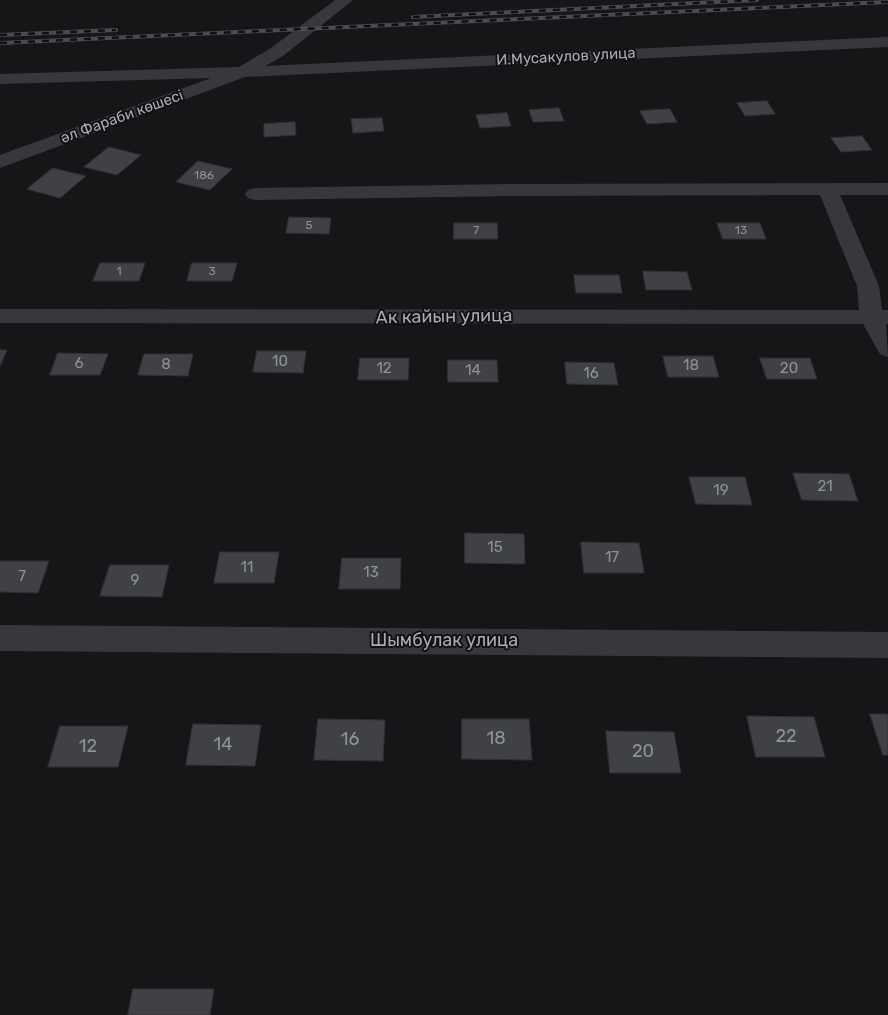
<!DOCTYPE html>
<html>
<head>
<meta charset="utf-8">
<style>
  body { margin:0 }
  canvas { display:block; background:#161618 }
</style>
</head>
<body>
<canvas width="888" height="1015"></canvas>
<script>
const context = document.querySelector('canvas').getContext('2d');
context.lineJoin = 'round';
function paint(path, color) {
  context.fillStyle = color;
  context.fill(path, 'evenodd');
}
function trace(path, color, width, dash) {
  context.strokeStyle = color;
  context.lineWidth = width;
  context.lineCap = dash ? 'butt' : 'round';
  context.setLineDash(dash || []);
  context.stroke(path);
}
function label(font, color, halo, rows, align = 'center') {
  context.font = font + ' Rubik,sans-serif';
  context.lineWidth = 4;
  context.setLineDash([]);
  context.textBaseline = 'middle';
  context.strokeStyle = halo;
  context.fillStyle = color;
  for (const [text, x, y, turn = 0] of rows) {
    context.save();
    context.translate(x, y);
    context.rotate((+turn || 0) * Math.PI / 180);
    context.textAlign = isNaN(turn) ? turn : align;
    if (halo) context.strokeText(text, 0, 0);
    context.fillText(text, 0, 0);
    context.restore();
  }
}
const building = new Path2D(`
  M767 101 775 114 745 116 737 103Z
  M559 108 564 121 533 122 529 110Z
  M670 109 677 122 647 124 640 111Z
  M507 113 511 126 480 128 476 115Z
  M382 118 384 131 353 133 351 119Z
  M295 122 296 135 264 137V124Z
  M862 136 872 150 841 152 831 138Z
  M109 147 141 155 117 175 84 167Z
  M198 161 232 169 210 190 176 182Z
  M53 168 86 176 60 198 27 189Z
  M289 217 331 218 329 234 286 233Z
  M454 223H497L498 239H454Z
  M717 223H760L766 239H723Z
  M100 263H145L139 281H93Z
  M192 263H237L232 281H187Z
  M643 271 687 272 692 290H646Z
  M574 275H619L622 293H576Z
  M0 350H7L0 366Z
  M257 351H306L303 373 253 372Z
  M58 353 108 354 100 375H50Z
  M144 354H193L188 376 138 375Z
  M663 356H713L719 377H668Z
  M360 358H409L408 380H358Z
  M760 358H810L817 379H767Z
  M448 360H497L498 382H448Z
  M565 362 614 363 618 385 567 384Z
  M793 473 849 474 858 501 802 500Z
  M689 477H745L752 505 696 504Z
  M465 533 524 534 525 564 465 563Z
  M581 542 639 543 644 573H584Z
  M220 552H279L274 583H214Z
  M342 558H401L400 589H339Z
  M0 561H49L38 593 0 592Z
  M110 565H169L162 597 100 596Z
  M870 714H888V755H883Z
  M747 716 814 717 825 757H756Z
  M318 719 385 720 383 761 314 760Z
  M462 719H529L532 760 462 759Z
  M193 724 261 725 255 766 186 765Z
  M60 726H128L118 767H48Z
  M606 731 674 732 681 773H610Z
  M133 989H214L210 1015H128Z`);
paint(building, '#404145');
trace(building, '#303034', 1);
paint(new Path2D(`
  M335 0H353L283 56 265 66 888 37V47L245 77 0 168V155L211 78 0 84V74L239 67 271 48Z
  M888 183V195H840L879 286 882 310H888V324H886L888 357 880 354 863 324 0 323V309L859 310 857 286 820 195 511 196 255 200 248 198 245 194 248 190 255 188 511 184Z
  M0 625 888 632V658L0 651Z`), '#37383d');
const rail = new Path2D(`
  M413 17 757 0
  M0 35 116 30
  M0 43 888 2`);
trace(rail, '#4a4c52', 4);
trace(rail, '#111113', 2.5, [7]);
label('12px', '#8e929b', null, [
  ["186",204,176],
  ["5",309,226],
  ["7",476,231],
  ["13",741,231],
  ["1",119,272],
  ["3",212,272]
]);
label('15px', '#a8adb8', '#111113', [
  ["И.Мусакулов улица",566,57,-3],
  ["әл Фараби көшесі",122,117,-20]
]);
label('15px', '#8e929b', null, [
  ["10",280,362],
  ["6",79,364],
  ["8",166,365],
  ["18",691,366],
  ["12",384,369],
  ["20",789,369],
  ["14",473,371],
  ["16",591,374],
  ["21",825,487],
  ["19",721,491],
  ["15",495,548],
  ["17",612,558],
  ["11",247,568],
  ["13",371,573],
  ["7",22,577],
  ["9",135,581]
]);
label('18px', '#a8adb8', '#111113', [
  ["Ак кайын улица",444,317,-1],
  ["Шымбулак улица",444,641]
]);
label('18px', '#8e929b', null, [
  ["22",786,737],
  ["18",496,739],
  ["16",350,740],
  ["14",223,745],
  ["12",88,747],
  ["20",643,752]
]);
</script>
</body>
</html>
